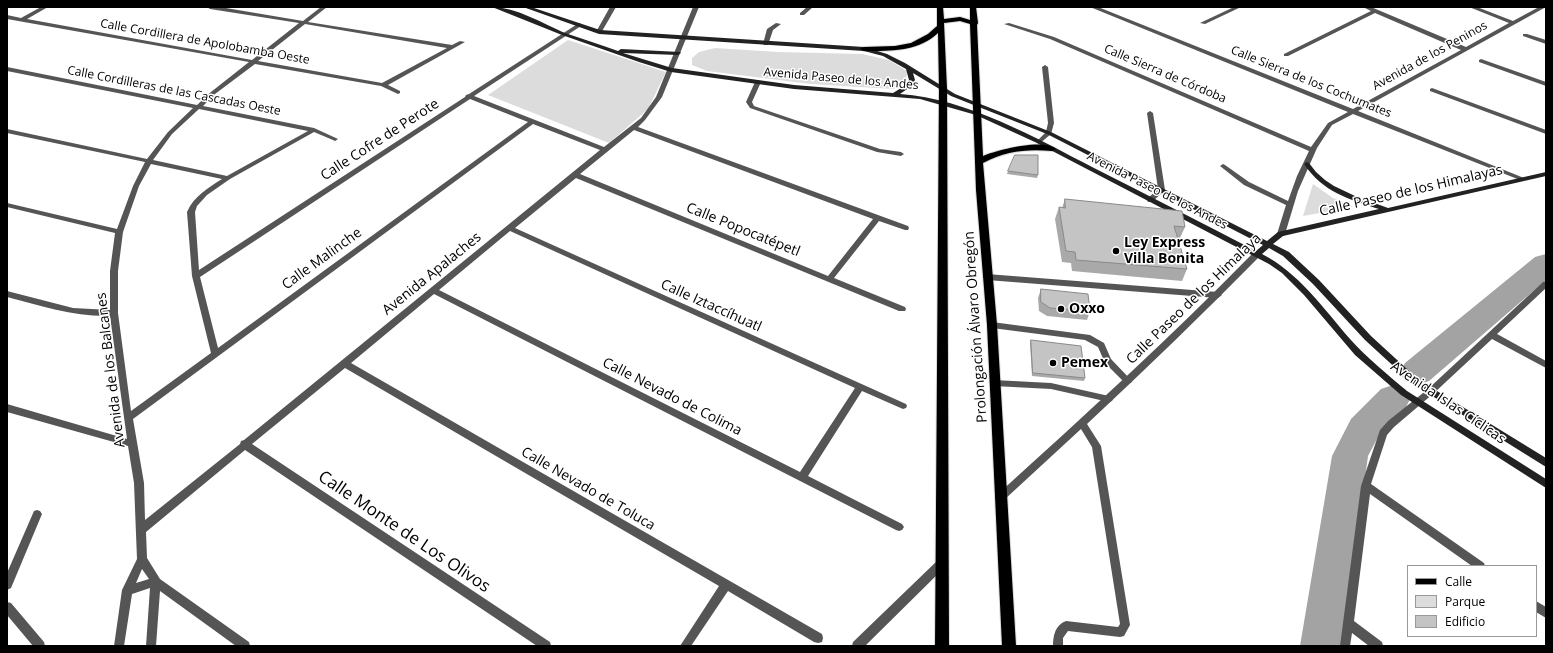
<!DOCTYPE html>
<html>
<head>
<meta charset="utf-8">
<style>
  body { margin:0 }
  #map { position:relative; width:1553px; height:653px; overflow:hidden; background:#fff; font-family:"Open Sans",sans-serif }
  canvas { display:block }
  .frame { position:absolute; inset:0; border:8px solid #000; pointer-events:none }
  .legend { position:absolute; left:1407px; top:565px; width:130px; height:72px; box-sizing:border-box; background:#fff; border:1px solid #999; margin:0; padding:5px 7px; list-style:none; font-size:12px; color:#000 }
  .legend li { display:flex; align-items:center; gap:8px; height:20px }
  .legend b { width:20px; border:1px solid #999 }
</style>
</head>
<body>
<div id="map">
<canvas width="1553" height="653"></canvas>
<div class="frame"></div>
<ul class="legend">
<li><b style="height:5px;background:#000"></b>Calle</li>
<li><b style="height:11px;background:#dcdcdc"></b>Parque</li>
<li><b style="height:11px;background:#c4c4c4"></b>Edificio</li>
</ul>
</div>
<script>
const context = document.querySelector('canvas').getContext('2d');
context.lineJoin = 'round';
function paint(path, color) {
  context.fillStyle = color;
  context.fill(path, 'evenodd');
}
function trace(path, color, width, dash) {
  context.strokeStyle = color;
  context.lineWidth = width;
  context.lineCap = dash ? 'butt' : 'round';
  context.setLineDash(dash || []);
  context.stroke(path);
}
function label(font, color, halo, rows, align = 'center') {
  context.font = font + ' "Open Sans",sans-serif';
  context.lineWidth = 3;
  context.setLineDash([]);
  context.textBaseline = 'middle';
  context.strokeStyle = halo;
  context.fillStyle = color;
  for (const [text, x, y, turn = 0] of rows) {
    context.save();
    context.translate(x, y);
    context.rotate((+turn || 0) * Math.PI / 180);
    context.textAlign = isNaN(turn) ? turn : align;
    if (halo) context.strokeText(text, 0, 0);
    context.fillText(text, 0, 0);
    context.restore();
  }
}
paint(new Path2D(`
  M568 40 666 72 648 109 609 143 488 95Z
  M715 48 778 52 862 54 889 60 907 71C907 82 903 84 894 89L811 84 707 71 692 65V58L699 52Z
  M1313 184 1333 198 1353 207 1303 216Z`), '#dcdcdc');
paint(new Path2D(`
  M1546 254V280L1429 381 1417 385 1405 381 1400 372 1405 363 1535 257Z
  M1393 385 1405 389 1410 399 1405 409 1377 439 1368 456 1342 646H1300L1332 456 1351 419 1381 389Z`), '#a3a3a3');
const primary = new Path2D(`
  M937 7H943L944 19 960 17 970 20V7H976L978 23 977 25 983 156C997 150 1044 138 1056 149L1052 151C1026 149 1006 151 983 163L997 325 1016 646H1002L987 325 976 190 970 24 960 21 944 23 947 89 949 646H935L939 89 938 33C918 52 890 51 864 51L860 49 864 47 895 46 911 43 928 34 937 26Z`);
trace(primary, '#dbdbdb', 2);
paint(new Path2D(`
  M987 274 1218 292 1222 295 1218 298 987 280 983 277Z
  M992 322 1090 335 1104 343 1111 359 1132 381 1131 383H1125L1105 363 1098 347 1085 340 992 328 988 325Z
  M994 380 1051 383 1109 396 1112 397 1113 399 1112 401 1109 402 1051 389 994 386 991 385 990 383 991 381Z`), '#555');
paint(new Path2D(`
  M41 7H48L27 19 252 60 299 23 210 9 207 7H220L303 21 321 7H327L308 22 452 45 460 41 465 42 388 85 400 91V93L398 94 381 86 255 64 215 94 203 106 314 128 338 139 335 141 333 140 314 132 230 179 207 195 197 206 195 212 199 270 465 97 466 95 469 94 579 23 581 24V26L474 96 604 147 641 118 656 97 693 7H699L662 97 645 120 638 127 908 226 909 228 908 230H905L879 221 834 278 905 307 906 309 905 311H899L576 178 515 228 906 404 907 406 906 408 903 409 862 391 808 476 902 524 904 527 902 530 899 531 896 530 434 294 351 363 822 634 823 638 822 642 818 643 814 642 728 591 691 646H680L719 586 345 368 252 444 550 642 551 646H537L245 450 146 532 147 558 160 579 249 642 250 646H236L160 591 156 646H146L150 588 132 594 124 646H114L122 590 137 559 134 483 128 446 7 412V404L127 439 110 316C75 317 41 306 7 297V291L73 308 110 310V271L115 233 7 207V203L117 229 133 186 145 162 7 133V129L147 159 168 132 193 108 7 71V67L197 105 211 92 249 62 7 19V15L21 18ZM305 24 447 48 382 83 258 61ZM470 99 528 122 218 348 200 277ZM199 109 308 131 227 176 153 160 172 134ZM533 124 600 150 244 440 241 441 240 444 145 520 144 483 133 419ZM634 130 873 219 828 276 580 174ZM151 164 222 179C208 188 194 196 187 212L192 276 211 353 131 411 118 313V271L123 232 139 186ZM510 231 855 388 800 472 439 290ZM142 569 149 579 136 583Z
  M610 7H616L601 33H597L596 32Z
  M807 7H813L804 15H800V13Z
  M1090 7H1098L1353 109 1461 50 1375 13 1288 56H1284V54L1371 11 1363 7H1371L1466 47 1509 23 1469 7H1477L1513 21 1539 7H1546L1358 111 1524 178 1525 179 1524 180H1520L1353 114 1332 125 1317 148 1298 191 1285 234 1284 236H1278L1277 234 1286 205 1244 185 1220 166 1223 164 1225 165 1249 182 1288 201 1297 176 1309 151 1050 39 1004 24 1009 23 1054 37 1311 147 1328 123 1348 112Z
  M1234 7H1241L1205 24 1200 23Z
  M776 23 781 24 773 30 768 45H764L763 44 767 29Z
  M1523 34H1527L1546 40V44L1523 36Z
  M1481 59 1546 82V86L1479 62V60Z
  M1045 65 1048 67 1054 123 1051 134 1039 144 1036 142 1046 132 1048 123 1042 67Z
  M758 80 761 82 752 102 754 106 880 149 901 152 904 154 901 156 877 152 750 108 746 102 755 82Z
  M1432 88 1546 130V134L1430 91V89Z
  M1150 111 1153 113 1165 190 1152 202H1148L1147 200 1148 198 1158 189 1147 113Z
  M1257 251 1260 252 1261 254 1260 256C1204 313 1146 369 1087 424L1101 446 1130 625 1124 636 1120 637 1068 631 1063 638V646H1053C1053 636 1055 625 1066 621L1118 627 1120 624 1092 447 1081 429 1004 500 1001 501 998 500 996 497 998 494C1085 415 1172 336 1254 252Z
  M1546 281V288L1497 334 1546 361V368L1492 339 1434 393 1394 427 1387 435 1371 484 1484 563 1485 566H1472L1370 494 1354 621 1382 642 1383 646H1369L1352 633 1350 646H1340L1361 486 1380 430 1388 421 1428 389 1543 282Z
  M37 510 40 511 42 514 11 588 7 590V573L34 511Z
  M942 558 946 560 947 563 946 566 865 646H852L853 642 938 560Z
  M1536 601 1546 607V618L1536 612Z
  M7 602 11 603 44 642 45 646H33L7 615Z`), '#555');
paint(new Path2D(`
  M492 7C516 7 544 24 565 33 583 39 601 45 618 51L621 49 680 52 681 53 678 55 623 53 672 68 794 85 893 93 906 85 909 80 906 69 883 56 864 51 599 34 523 7H531L600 30 864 47 887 54 905 63 955 94 1051 132 1267 241 1278 232 1379 209C1348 199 1323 192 1304 164L1307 162 1309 163 1316 172 1325 180 1334 186 1355 196 1388 208 1546 172V176L1283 236 1273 244 1289 252 1319 280 1371 336 1419 380 1546 458V467L1413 384 1365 340 1313 284 1283 256 1269 248 1262 254C1299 273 1323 308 1350 339 1367 358 1387 374 1407 391L1546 479V488L1401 395 1355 355 1304 295 1282 273 1269 264 1037 143 976 115 920 99 794 89 671 72 639 62 562 35ZM913 73 951 96 1047 134 1263 245 1256 251C1202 223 1148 195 1094 168 1034 137 968 99 900 94L910 87 915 80Z`), '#222');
paint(primary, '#000');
paint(new Path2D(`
  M1008 171 1038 175 1037 178 1007 174Z
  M1065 199 1185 227 1180 238H1177L1187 269 1182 281 1072 271 1071 263 1062 262 1055 219 1059 207 1062 208Z
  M1041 289 1090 311 1087 320 1047 316 1039 311 1038 298Z
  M1031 340 1085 378 1084 381 1032 376 1030 343Z`), '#a9a9a9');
const building = new Path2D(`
  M1015 155H1038V175L1008 171Z
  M1065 199 1182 211 1185 227 1174 226 1187 269 1076 260 1075 252 1066 251 1059 207 1065 208Z
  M1041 289 1088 294 1090 311 1050 308 1041 302Z
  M1031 340 1081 346 1085 378 1033 373Z`);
paint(building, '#c4c4c4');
trace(building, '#898989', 1);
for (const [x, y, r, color] of [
  [1116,251,4,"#000"],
  [1061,309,4,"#000"],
  [1053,363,4,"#000"]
]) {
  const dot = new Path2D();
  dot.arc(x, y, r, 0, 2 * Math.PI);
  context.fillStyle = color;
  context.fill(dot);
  trace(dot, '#fff', 1.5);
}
label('12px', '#000', '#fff', [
  ["Calle Cordillera de Apolobamba Oeste",205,42,10],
  ["Avenida de los Peninos",1430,56,-29],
  ["Calle Sierra de Córdoba",1165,74,23],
  ["Avenida Paseo de los Andes",841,79,5],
  ["Calle Sierra de los Cochumates",1311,82,22],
  ["Calle Cordilleras de las Cascadas Oeste",174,91,11],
  ["Avenida Paseo de los Andes",1157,191,27]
]);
label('14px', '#000', '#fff', [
  ["Calle Cofre de Perote",380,140,-33],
  ["Calle Paseo de los Himalayas",1411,191,-13],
  ["Calle Popocatépetl",743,230,22],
  ["Calle Malinche",322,259,-36],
  ["Avenida Apalaches",432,274,-39],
  ["Calle Paseo de los Himalaya",1194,299,-44],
  ["Calle Iztaccíhuatl",711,306,24],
  ["Prolongación Álvaro Obregón",976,327,-94],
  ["Avenida de los Balcanes",111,370,-97],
  ["Calle Nevado de Colima",672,397,27],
  ["Avenida Islas Cíclicas",1448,403,34],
  ["Calle Nevado de Toluca",588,489,30]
]);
label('bold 14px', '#000', '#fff', [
  ["Ley Express",1124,243],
  ["Villa Bonita",1124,259],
  ["Oxxo",1069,309],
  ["Pemex",1061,363]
], 'left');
label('17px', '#000', '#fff', [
  ["Calle Monte de Los Olivos",404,532,34]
]);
</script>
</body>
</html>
